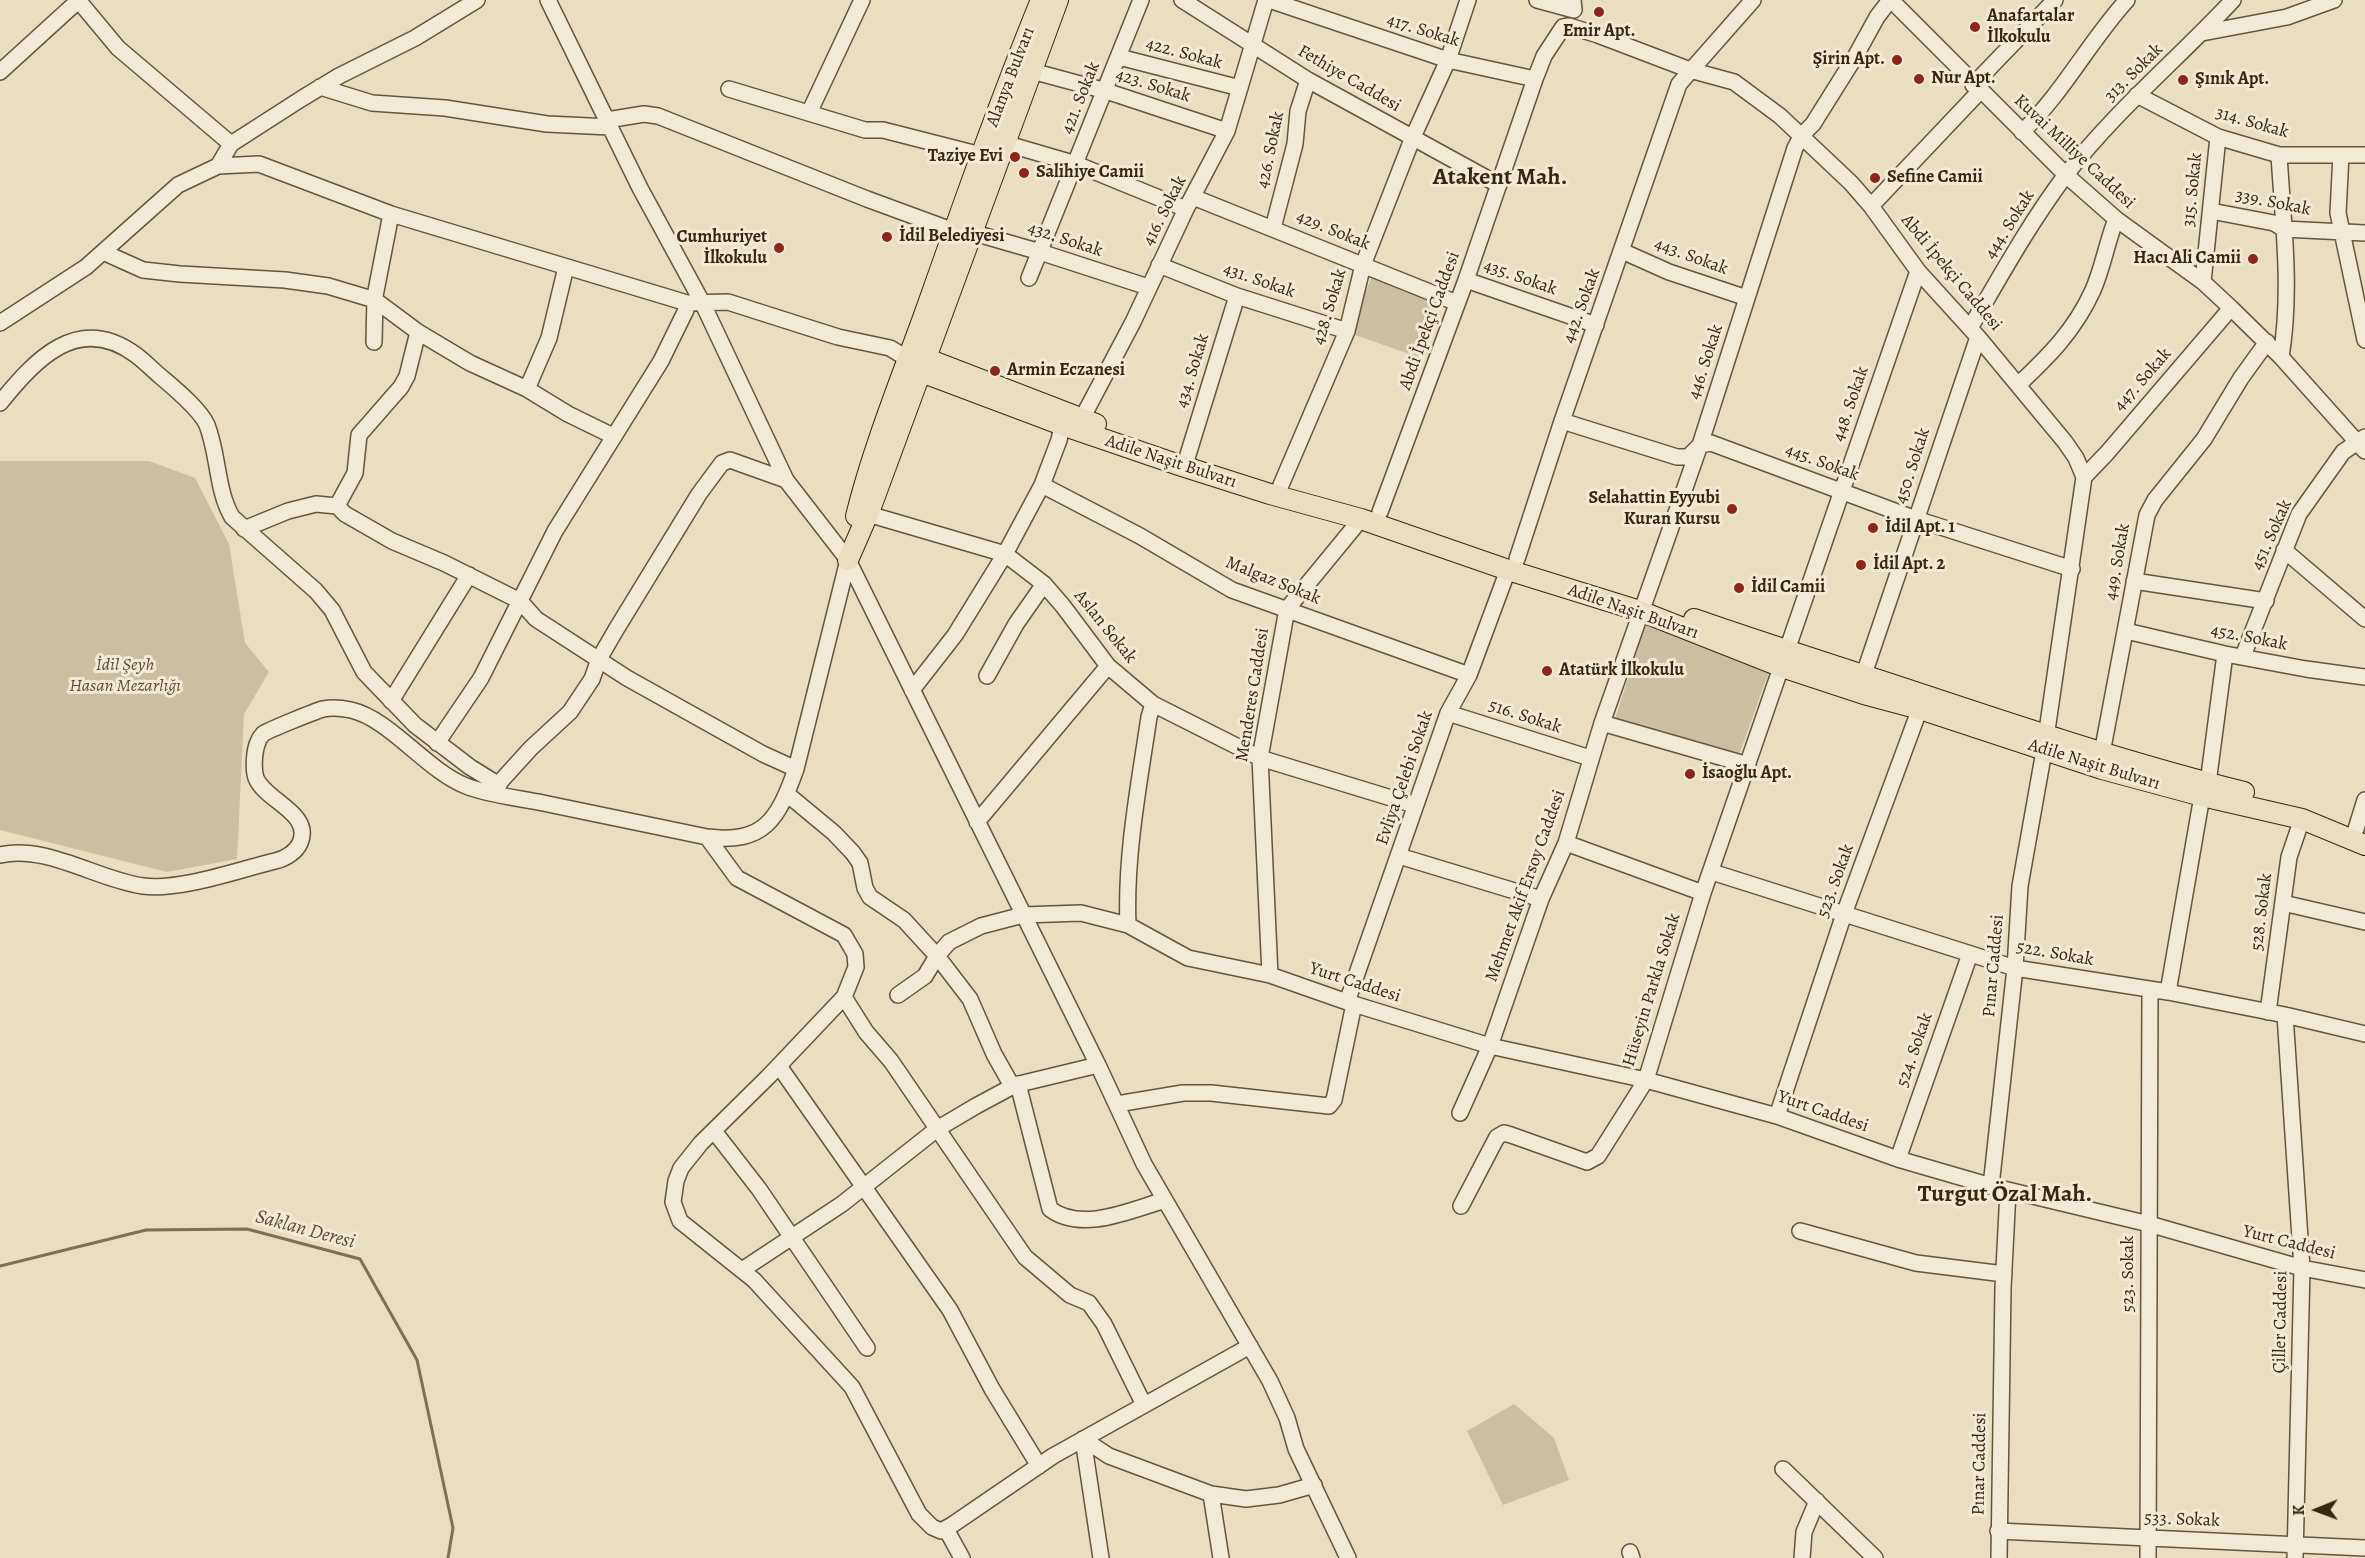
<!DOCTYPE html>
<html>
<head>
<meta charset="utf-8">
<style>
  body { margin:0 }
  #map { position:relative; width:2365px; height:1558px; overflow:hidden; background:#e9dec0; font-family:Alegreya,serif }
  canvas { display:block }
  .north { position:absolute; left:2287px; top:1480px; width:60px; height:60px; -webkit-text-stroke:4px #f1ead6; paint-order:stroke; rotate:269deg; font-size:16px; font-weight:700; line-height:24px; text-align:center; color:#38270f }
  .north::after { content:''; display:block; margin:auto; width:21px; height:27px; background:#38270f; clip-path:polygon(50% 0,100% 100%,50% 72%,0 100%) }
</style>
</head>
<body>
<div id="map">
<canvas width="2365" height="1558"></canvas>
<div class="north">K</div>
</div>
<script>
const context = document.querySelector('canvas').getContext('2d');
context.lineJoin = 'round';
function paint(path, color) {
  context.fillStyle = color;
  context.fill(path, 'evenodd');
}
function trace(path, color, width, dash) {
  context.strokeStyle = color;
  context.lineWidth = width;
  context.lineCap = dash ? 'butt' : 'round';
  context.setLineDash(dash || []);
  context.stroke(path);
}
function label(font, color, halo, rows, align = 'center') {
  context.font = font + ' Alegreya,serif';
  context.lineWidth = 6;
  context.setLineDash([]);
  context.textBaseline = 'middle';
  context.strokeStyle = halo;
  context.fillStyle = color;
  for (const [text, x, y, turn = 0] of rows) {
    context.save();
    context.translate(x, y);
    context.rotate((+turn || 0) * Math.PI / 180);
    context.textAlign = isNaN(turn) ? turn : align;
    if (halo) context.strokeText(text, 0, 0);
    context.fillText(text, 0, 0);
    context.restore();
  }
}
paint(new Path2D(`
  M1372 276 1433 300 1437 310 1418 357 1349 333Z
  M0 461H149L195 478 229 544 245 643 269 672 244 714 237 859 167 872 0 830Z
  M1645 625 1771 666 1739 755 1615 719Z
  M1514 1404 1554 1438 1569 1480 1503 1505 1467 1431Z`), '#cbbfa2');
trace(new Path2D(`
  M0 1266 146 1230 247 1229 360 1259 417 1360 453 1528 448 1558`), '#7e7055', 3);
const minor = new Path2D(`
  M78 0 118 48 231 144
  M548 0 640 188 702 302 786 480 848 560 1098 1065 1144 1164 1270 1381 1287 1418 1296 1449 1348 1558
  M1182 0 1308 80 1499 185
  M1269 0 1448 60 1535 79
  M1537 0 1574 10 1573 0
  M1891 0 2066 175 2116 219 2203 282 2231 308 2281 357 2365 451
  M2202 33 2287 17 2334 0
  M1119 57 1240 88
  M1032 71 1106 91 1227 131
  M0 72 79 0
  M1973 85 2055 0
  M320 87 372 103 445 108 547 124 610 127
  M729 89 865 130H883L981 155
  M2137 95 2218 137 2279 155H2365
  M809 113 862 0
  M607 120 644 114 658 116 867 199 954 231
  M2022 132C2063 93 2089 42 2127 0
  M1004 143 1076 164 1186 209
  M2279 155C2283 222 2292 290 2281 357
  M2341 155 2338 213 2365 340
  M218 166 231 144 301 99 339 76 415 38 477 0
  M1193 197 1457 303
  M1871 206 1980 91
  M2211 211 2274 223 2284 229 2365 233
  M1273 228 1295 144 1298 111 1308 80
  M971 232 1040 252 1148 287
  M1622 251 1669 272 1747 298
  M103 252 143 270 180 274 285 280 328 286 375 300 418 332 470 363 527 389 568 414 613 436
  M1159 265 1237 296 1347 331
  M1029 278 1141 0
  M1466 280 1596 325
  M2203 282 2218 137
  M0 323 86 267 178 185 218 166 259 164 391 214 687 303 728 302 838 337 890 348 908 359 919 358
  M1970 328C2000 277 2029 224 2065 176 2114 112 2178 59 2233 0
  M374 342 375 296 391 214
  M2018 385C2049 356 2075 330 2093 290 2103 267 2107 242 2116 219
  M527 389 549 338 566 267
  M0 403C35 360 78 312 136 355 144 361 152 369 160 376 174 388 200 409 207 425 219 456 216 489 232 517L316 591 332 610 364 672 415 725 470 767 499 785
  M1562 421 1677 457H1688L1700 445 1711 443 1916 519 2072 569
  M1077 428 1133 322 1186 209 1227 131 1266 0
  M1187 458 1237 296
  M2084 477 2107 453 2231 308
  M1042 485 1140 536 1232 590 1469 675
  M1281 485 1347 331 1363 265 1413 137 1448 60 1468 0
  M337 506 355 473 359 435 401 387 407 376 418 332
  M1380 512 1466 280 1535 79 1544 56 1563 27 1569 26 1598 35 1690 70 1734 82 1780 116 1851 183 1871 206 1918 271 1978 337 2065 442 2076 458 2084 477 2044 751 2020 886 2015 968 1991 1186
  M868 514 1005 554 1044 584 1063 606 1108 666 1153 704 1260 758 1414 805
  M244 529 288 511 316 504 337 506 345 514 392 541 444 563 520 601 536 619 627 678 763 754 796 769
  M2284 550 2365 619
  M1517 559 1562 421 1679 84 1753 0
  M2134 581 2266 601
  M2126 631 2225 654 2306 669 2365 677
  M2243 656 2299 514 2343 452 2365 437
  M987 676 1016 624 1044 584
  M1863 677 1978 337
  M912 690 955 635 1005 554 1042 485 1059 440 1064 417
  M391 701 469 575
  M1448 713 1590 758
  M1602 723 1748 765
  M437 743 481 678 555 531 661 361 686 310 687 303
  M2102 753 2147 515 2155 500 2204 439 2241 378 2267 342
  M2208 783 2225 654
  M494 793 501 781 531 748 570 712 592 679 599 659 617 628 699 494 722 463 730 460 786 480
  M787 794 834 833 853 853 860 863 865 888 870 897 904 920 937 956 970 999 994 1054 1012 1086
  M977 822 1108 666
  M2356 829 2365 800
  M707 837 737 878 844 935 855 954 856 967 844 997 769 1076 701 1143 681 1168 676 1181 673 1202 680 1221 754 1280 852 1387 919 1514 932 1527 941 1531 952 1525 1053 1456 1250 1346
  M1566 843 1703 893
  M0 855C46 844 98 880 143 886 180 891 238 870 275 861 285 859 296 852 300 843 313 813 265 801 256 778 253 769 254 751 258 742 259 739 261 736 263 734 268 730 316 711 323 709 332 707 342 708 351 710 390 719 426 770 466 786 488 795 519 798 543 803 598 814 652 826 707 837 765 844 778 819 796 769L848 560
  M1399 856 1541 899
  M1712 872 2015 968 2168 992 2285 1015 2365 1034
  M2283 903 2365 922
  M1128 925C1125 856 1139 785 1149 717L1153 704
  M1270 975 1260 758 1287 609 1361 519
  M2168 992 2202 796
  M898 995 925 976 937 956 949 942 981 926 1023 915 1081 913 1128 925 1188 958 1270 975 1347 1002 1490 1046 1646 1080 1777 1116 1898 1159 1991 1186 2149 1224 2302 1268 2365 1280
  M844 997 866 1032 891 1061 1025 1257 1070 1295 1089 1303 1104 1324 1144 1405
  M1347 1002 1448 713 1469 675 1508 570
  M2268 1012 2289 857 2302 819
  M2285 1015 2302 1268 2295 1558
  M779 1066 950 1310 992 1389 1039 1466
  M1018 1084 1050 1209C1082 1233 1131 1210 1165 1200
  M1117 1104 1183 1093H1211L1329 1106 1334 1100 1354 1004
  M1460 1113 1490 1046 1541 899 1566 843 1602 723 1700 445 1795 148 1802 135 1813 124 1855 57 1877 17 1890 0
  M1777 1116 1844 914 1923 700
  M714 1131 759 1189 867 1348
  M1898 1159 1970 954
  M1461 1206 1497 1137 1504 1133 1511 1135 1587 1162 1598 1156 1646 1080 1703 893 1918 271
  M1800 1231 1916 1263 2004 1274
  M742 1270 842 1204 937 1129 976 1106 1015 1085 1098 1065
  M1083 1439 1109 1456 1211 1494 1246 1499 1279 1495 1314 1485
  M1083 1439 1101 1558
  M1783 1469 1875 1558
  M1211 1494 1221 1558
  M946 1529 962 1558
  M1998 1531 2365 1548
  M1630 1552 1632 1558
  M1802 1558 1804 1532 1817 1501
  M1999 1558 2003 1288 2008 1191
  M2148 1558 2150 990`);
const major = new Path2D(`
  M925 358 1096 424
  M908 359 921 372 1062 425 1179 465 1270 494 1361 519 1508 570 1640 611 1782 667 1864 694 1920 709 2102 769 2202 796 2302 819 2365 845
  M856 516C874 444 903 374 928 304 964 202 1000 100 1041 0
  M848 560 871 507 1058 0
  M1694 619C1771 646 1849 670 1927 696 2032 731 2136 765 2244 792`);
trace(minor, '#64553b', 18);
trace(major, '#38270f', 22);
trace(minor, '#f1ead6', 15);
trace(major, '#e9dec0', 20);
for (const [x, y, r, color] of [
  [1599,12,6,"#8f2418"],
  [1975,27,6,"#8f2418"],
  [1897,60,6,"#8f2418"],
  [1919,79,6,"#8f2418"],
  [2183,80,6,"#8f2418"],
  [1015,157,6,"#8f2418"],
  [1024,173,6,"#8f2418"],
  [1875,178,6,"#8f2418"],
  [887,237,6,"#8f2418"],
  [779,248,6,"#8f2418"],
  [2253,259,6,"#8f2418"],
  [995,371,6,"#8f2418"],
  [1732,509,6,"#8f2418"],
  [1873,528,6,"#8f2418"],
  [1861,565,6,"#8f2418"],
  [1739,588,6,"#8f2418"],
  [1547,671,6,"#8f2418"],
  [1690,774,6,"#8f2418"]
]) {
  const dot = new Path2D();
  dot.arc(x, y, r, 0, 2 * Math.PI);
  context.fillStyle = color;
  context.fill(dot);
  trace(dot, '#f1ead6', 2);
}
label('bold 18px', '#38270f', '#f1ead6', [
  ["Anafartalar",1987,17],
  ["İlkokulu",1987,38],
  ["Emir Apt.",1599,32,"center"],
  ["Şirin Apt.",1885,60,"right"],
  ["Nur Apt.",1931,79],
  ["Şınık Apt.",2195,80],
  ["Taziye Evi",1003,157,"right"],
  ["Salihiye Camii",1036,173],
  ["Sefine Camii",1887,178],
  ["İdil Belediyesi",899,237],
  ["Cumhuriyet",767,238,"right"],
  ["İlkokulu",767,259,"right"],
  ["Hacı Ali Camii",2241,259,"right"],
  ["Armin Eczanesi",1007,371],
  ["Selahattin Eyyubi",1720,499,"right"],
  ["Kuran Kursu",1720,520,"right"],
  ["İdil Apt. 1",1885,528],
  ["İdil Apt. 2",1873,565],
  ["İdil Camii",1751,588],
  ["Atatürk İlkokulu",1559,671],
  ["İsaoğlu Apt.",1702,774]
], 'left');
label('18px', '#38270f', '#f1ead6', [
  ["417. Sokak",1423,31,17],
  ["422. Sokak",1184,54,15],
  ["313. Sokak",2134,73,-45],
  ["Alanya Bulvarı",1011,77,-69],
  ["Fethiye Caddesi",1349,79,30],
  ["423. Sokak",1153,86,17],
  ["421. Sokak",1081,98,-68],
  ["314. Sokak",2252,123,16],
  ["426. Sokak",1271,150,-78],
  ["Kuvai Milliye Caddesi",2074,152,43],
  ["315. Sokak",2193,190,-84],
  ["339. Sokak",2273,203,11],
  ["416. Sokak",1165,211,-63],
  ["444. Sokak",2010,225,-58],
  ["429. Sokak",1333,231,22],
  ["432. Sokak",1065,240,18],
  ["443. Sokak",1691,257,20],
  ["Abdi İpekçi Caddesi",1951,273,50],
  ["435. Sokak",1520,278,19],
  ["431. Sokak",1259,281,19],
  ["442. Sokak",1582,306,-70],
  ["428. Sokak",1330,307,-73],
  ["Abdi İpekçi Caddesi",1430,321,-70],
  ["446. Sokak",1706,362,-72],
  ["434. Sokak",1193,371,-73],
  ["447. Sokak",2143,380,-49],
  ["448. Sokak",1851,404,-71],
  ["Adile Naşit Bulvarı",1171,462,18],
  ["445. Sokak",1822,463,20],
  ["450. Sokak",1913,466,-72],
  ["451. Sokak",2272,535,-66],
  ["449. Sokak",2118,562,-80],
  ["Malgaz Sokak",1273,581,22],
  ["Adile Naşit Bulvarı",1633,612,19],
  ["Aslan Sokak",1105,627,51],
  ["452. Sokak",2249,638,11],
  ["Menderes Caddesi",1253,695,-81],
  ["516. Sokak",1525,717,18],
  ["Adile Naşit Bulvarı",2094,765,17],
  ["Evliya Çelebi Sokak",1405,778,-71],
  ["523. Sokak",1836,881,-70],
  ["Mehmet Akif Ersoy Caddesi",1526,886,-70],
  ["528. Sokak",2262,912,-83],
  ["522. Sokak",2055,954,10],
  ["Pınar Caddesi",1994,966,-85],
  ["Yurt Caddesi",1355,983,18],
  ["Hüseyin Parkla Sokak",1652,990,-73],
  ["524. Sokak",1915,1050,-71],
  ["Yurt Caddesi",1823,1112,19],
  ["Yurt Caddesi",2289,1243,14],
  ["523. Sokak",2129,1274,-90],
  ["Çiller Caddesi",2281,1322,-89],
  ["Pınar Caddesi",1980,1464,-89],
  ["533. Sokak",2182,1520,2]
]);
label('italic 18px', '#5d4d34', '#f1ead6', [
  ["İdil Şeyh",125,666],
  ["Hasan Mezarlığı",125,687]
]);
label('italic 20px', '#5b4b32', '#f1ead6', [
  ["Saklan Deresi",305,1230,15]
]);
label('bold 24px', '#38270f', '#f1ead6', [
  ["Atakent Mah.",1500,178],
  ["Turgut Özal Mah.",2005,1195]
]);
</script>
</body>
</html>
